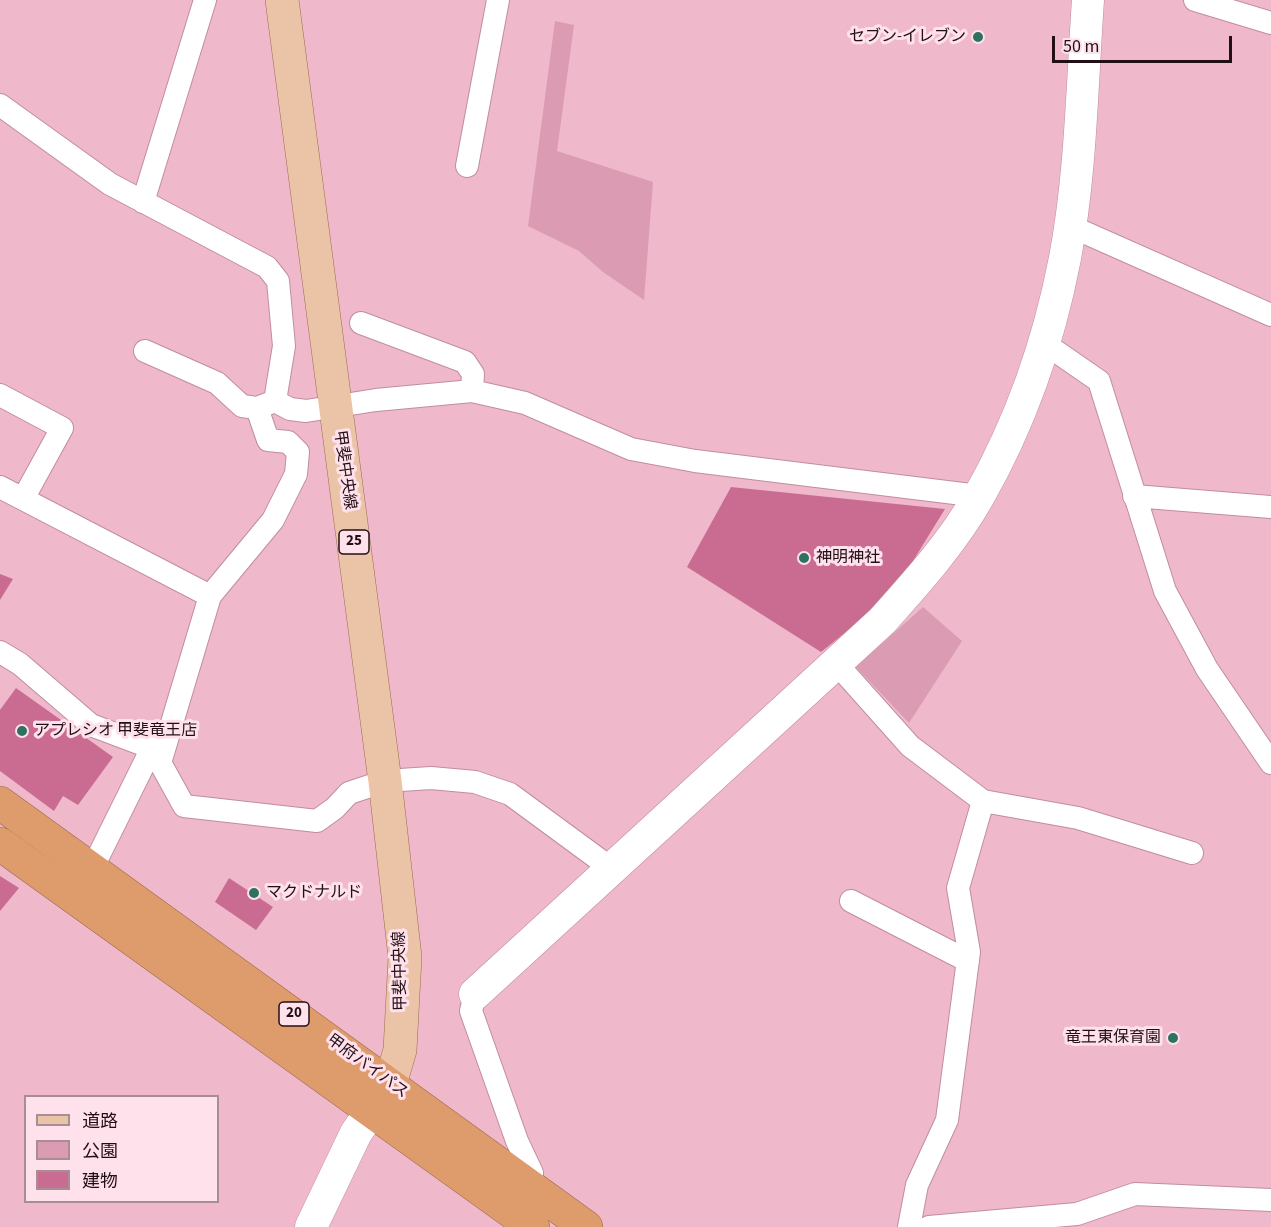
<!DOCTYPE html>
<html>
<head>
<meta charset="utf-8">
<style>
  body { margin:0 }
  #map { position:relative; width:1271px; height:1227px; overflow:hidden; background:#efb8cb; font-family:"Source Sans 3","Noto Sans JP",sans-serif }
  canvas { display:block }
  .legend { position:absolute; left:24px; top:1095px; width:195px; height:108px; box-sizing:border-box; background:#fee1eb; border:2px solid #a68d96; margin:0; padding:8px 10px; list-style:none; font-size:18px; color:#220f16 }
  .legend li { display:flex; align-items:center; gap:12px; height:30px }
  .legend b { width:30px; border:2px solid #a68d96 }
  .scale { position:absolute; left:1052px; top:36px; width:180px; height:27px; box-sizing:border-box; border:3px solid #220f16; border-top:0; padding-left:8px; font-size:18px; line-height:21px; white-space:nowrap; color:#220f16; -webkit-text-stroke:4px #fee1eb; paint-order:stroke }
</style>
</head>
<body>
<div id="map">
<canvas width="1271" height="1227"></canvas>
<ul class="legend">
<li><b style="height:8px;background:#ebc3a7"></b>道路</li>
<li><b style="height:16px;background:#db9bb3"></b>公園</li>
<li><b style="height:16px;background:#ca6c92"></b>建物</li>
</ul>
<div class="scale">50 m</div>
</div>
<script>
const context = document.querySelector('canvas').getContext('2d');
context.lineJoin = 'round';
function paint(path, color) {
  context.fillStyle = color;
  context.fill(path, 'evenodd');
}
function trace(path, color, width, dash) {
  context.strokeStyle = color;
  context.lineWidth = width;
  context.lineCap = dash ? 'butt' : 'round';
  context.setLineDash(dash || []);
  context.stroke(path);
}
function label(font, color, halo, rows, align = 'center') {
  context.font = font + ' "Source Sans 3","Noto Sans JP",sans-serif';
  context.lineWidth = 6;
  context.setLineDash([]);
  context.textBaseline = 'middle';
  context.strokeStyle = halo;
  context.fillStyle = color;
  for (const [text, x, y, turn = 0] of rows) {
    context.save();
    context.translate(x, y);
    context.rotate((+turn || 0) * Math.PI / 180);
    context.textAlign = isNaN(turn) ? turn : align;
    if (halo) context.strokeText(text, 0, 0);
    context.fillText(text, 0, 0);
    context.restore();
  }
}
paint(new Path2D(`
  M555 21 574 25 557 151 653 182 644 300 603 272 579 251 528 226Z
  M923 607 962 641 909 723 856 667Z`), '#db9bb3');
paint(new Path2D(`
  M731 487 945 509 892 595 821 652 687 567Z
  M0 574 13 579 0 600Z
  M16 688 113 757 78 805 63 796 54 811 0 771V710Z
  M0 876 19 888 0 911Z
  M229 878 273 907 256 930 215 902Z`), '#ca6c92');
const street = new Path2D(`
  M1195 0 1271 23
  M0 105 110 184 267 267 278 281 284 346 275 401 290 409 306 411 376 400 472 391 525 403 631 449 695 461 979 496
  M467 166 498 0
  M143 202 205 0
  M1070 226 1271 315
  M361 323 465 362 473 374 472 391
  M1044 343 1099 381 1165 591 1207 669 1271 763
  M145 351 217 383 242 406 257 408 270 403
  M0 395 62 428 23 499
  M0 487 210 596
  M1134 496 1271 507
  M0 652 20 664 91 725 152 748 184 806 317 821 335 808 349 793 385 781 431 778 475 782 510 794 612 869
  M836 663 910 746 983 801 958 888 969 952 947 1120 917 1185 909 1227
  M160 763 210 596 273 520 296 474 298 452 288 442 268 440 257 408
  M983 801 1078 818 1192 853
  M92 869 152 748
  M851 901 968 961
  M475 994 471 1011 517 1141 532 1173 529 1187
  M929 1227 1077 1214 1135 1194 1271 1200`);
const secondary = new Path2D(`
  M475 994 882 621C917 582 953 542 979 496 1021 422 1049 341 1065 258 1081 174 1082 85 1088 0
  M311 1227 356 1133 387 1089`);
const primary = new Path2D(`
  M282 0 385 781 405 957 400 1050 390 1084`);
const highway = new Path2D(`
  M0 803 586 1227
  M0 844 533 1227`);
trace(street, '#c18da0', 24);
trace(secondary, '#c18da0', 33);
trace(primary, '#9c6a4e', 34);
trace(highway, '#9c6a4e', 34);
trace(street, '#fff', 22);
trace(secondary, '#fff', 32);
trace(primary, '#ebc3a7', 33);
trace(highway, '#de9b6c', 33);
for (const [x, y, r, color] of [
  [978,37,6,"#2f7161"],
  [804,558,6,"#2f7161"],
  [22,731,6,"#2f7161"],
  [254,893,6,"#2f7161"],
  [1173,1038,6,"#2f7161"]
]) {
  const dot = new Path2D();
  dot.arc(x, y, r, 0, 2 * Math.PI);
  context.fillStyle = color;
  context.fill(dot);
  trace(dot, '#fee1eb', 2);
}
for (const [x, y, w] of [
  [354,542,30],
  [294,1014,30]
]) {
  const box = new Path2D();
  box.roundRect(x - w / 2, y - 12, w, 24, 4.5);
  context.fillStyle = '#fee1eb';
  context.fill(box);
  trace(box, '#220f16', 1.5);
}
label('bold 15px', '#220f16', null, [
  ["25",354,542],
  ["20",294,1014]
]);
label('16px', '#220f16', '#fee1eb', [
  ["セブン-イレブン",966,37,"right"],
  ["神明神社",816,558],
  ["アプレシオ 甲斐竜王店",34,731],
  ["マクドナルド",266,893],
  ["竜王東保育園",1161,1038,"right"]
], 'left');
label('16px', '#220f16', '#fee1eb', [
  ["甲斐中央線",344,470,82],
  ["甲斐中央線",401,971,-91],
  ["甲府バイパス",367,1067,36]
]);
</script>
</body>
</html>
